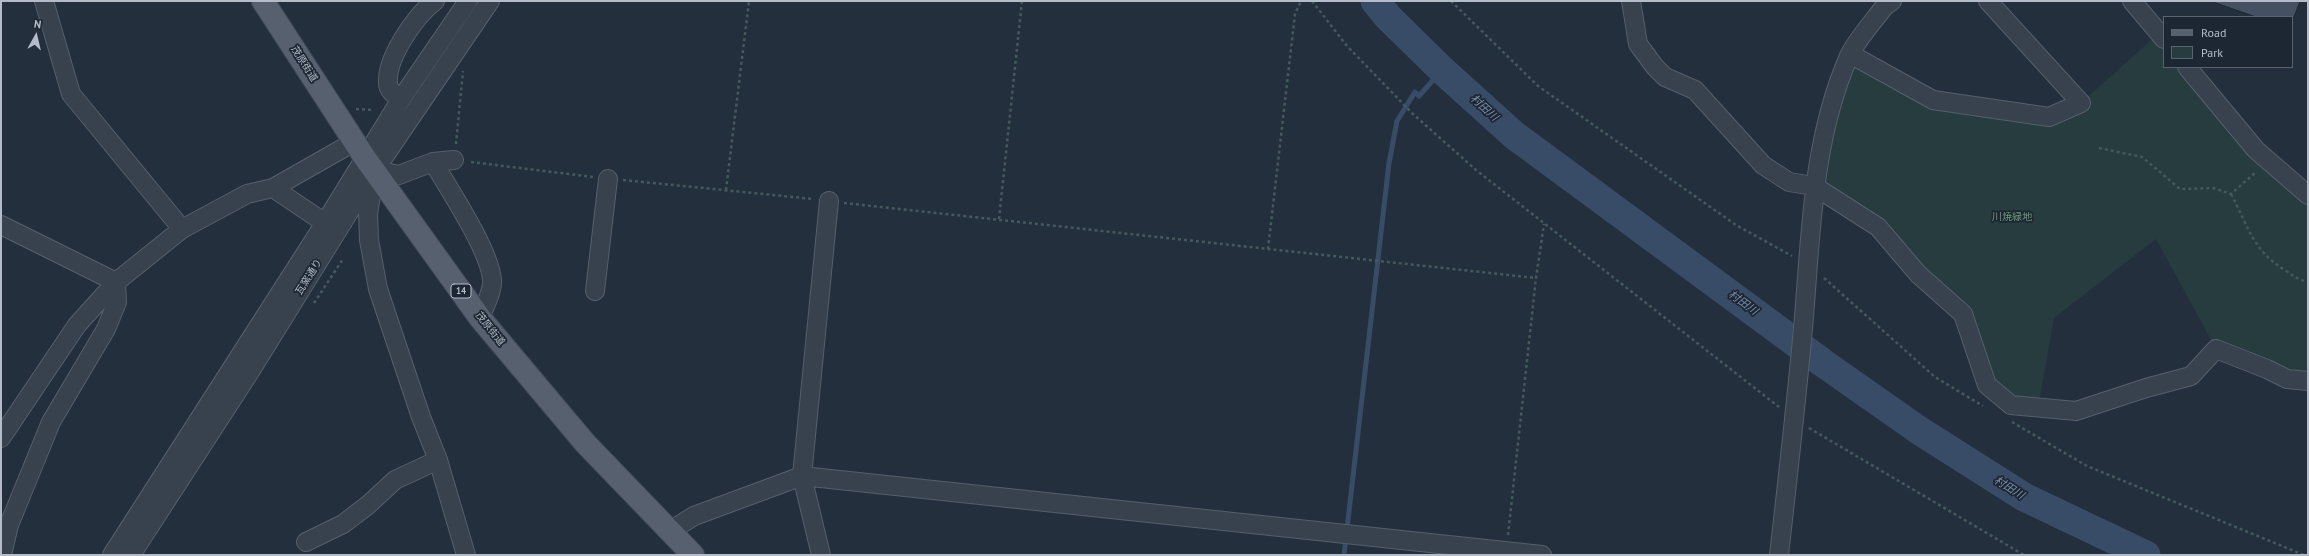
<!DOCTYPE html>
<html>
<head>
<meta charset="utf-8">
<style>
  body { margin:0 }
  #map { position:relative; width:2309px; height:556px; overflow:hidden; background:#242f3e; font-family:"PT Sans",sans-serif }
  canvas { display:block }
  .frame { position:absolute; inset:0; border:2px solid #b4bcc9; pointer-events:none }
  .legend { position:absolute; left:2163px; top:16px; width:130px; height:52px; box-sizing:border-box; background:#1d2633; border:1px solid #59626f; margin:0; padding:5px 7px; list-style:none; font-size:12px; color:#b4bcc9 }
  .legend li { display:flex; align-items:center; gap:8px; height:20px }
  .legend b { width:20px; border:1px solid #59626f }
  .north { position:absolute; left:16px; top:16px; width:40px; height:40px; -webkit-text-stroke:3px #1d2633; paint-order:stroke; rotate:8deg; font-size:11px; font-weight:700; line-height:16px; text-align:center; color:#b4bcc9 }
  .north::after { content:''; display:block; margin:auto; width:14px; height:18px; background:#b4bcc9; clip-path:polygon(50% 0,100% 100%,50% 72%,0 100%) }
</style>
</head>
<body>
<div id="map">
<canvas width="2309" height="556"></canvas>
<div class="frame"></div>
<ul class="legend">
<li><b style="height:5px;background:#56606e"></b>Road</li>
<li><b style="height:11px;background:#263c3f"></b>Park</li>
</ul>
<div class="north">N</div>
</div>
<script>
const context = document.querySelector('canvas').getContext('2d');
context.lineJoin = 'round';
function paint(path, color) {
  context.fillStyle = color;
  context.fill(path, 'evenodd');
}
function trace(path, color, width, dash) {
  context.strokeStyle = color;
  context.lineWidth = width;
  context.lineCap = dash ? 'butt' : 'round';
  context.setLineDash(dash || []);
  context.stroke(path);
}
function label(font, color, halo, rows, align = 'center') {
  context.font = font + ' "PT Sans","Noto Sans JP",sans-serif';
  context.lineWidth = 3.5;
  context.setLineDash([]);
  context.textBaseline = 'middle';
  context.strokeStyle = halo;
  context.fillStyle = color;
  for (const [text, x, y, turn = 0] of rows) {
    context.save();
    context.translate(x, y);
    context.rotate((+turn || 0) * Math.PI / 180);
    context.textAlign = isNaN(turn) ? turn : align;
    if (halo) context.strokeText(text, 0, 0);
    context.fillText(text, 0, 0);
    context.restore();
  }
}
paint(new Path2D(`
  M2159 33 2164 39V67H2188L2308 195V381L2216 349 2156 239 2054 318 2038 408 1987 385 1963 314 1878 227 1814 186 1850 54 1933 100 2049 117 2081 103Z`), '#263c3f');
trace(new Path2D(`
  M1344 555 1389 163 1397 121 1415 92 1419 96 1442 70`), '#394c67', 5);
trace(new Path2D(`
  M1375 1 1388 17 1442 70 1514 135 1823 363 1920 431 2024 497 2146 555`), '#394c67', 29);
const building = new Path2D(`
  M2216 1H2300L2294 17H2256L2216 3Z`);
paint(building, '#455162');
trace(building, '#1f2835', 1);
const minor = new Path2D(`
  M44 1 71 94 182 229
  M1631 1 1638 44 1655 67 1665 77 1695 90 1763 165 1789 182 1814 186 1878 227 1918 274 1963 314 1987 385 2011 405 2076 411 2146 388 2191 376 2216 349 2267 369 2287 379 2308 381
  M2132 1 2164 39
  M1850 54 1933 100 2049 117 2081 103 1988 1
  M2187 67 2256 150 2308 195
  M401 99C395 95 388 91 388 83 386 58 416 15 435 1
  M454 160 433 162 399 175 375 170 368 214 369 240 378 289 421 417 438 460 466 555
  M433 162C449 189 490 251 492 280 493 292 484 307 480 318
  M273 188 325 223
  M1 225 116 282 117 302 106 329 51 422 9 525 2 555
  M595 291 608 179
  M1 438 77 325 116 282 182 229 247 194 273 188 354 142
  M670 531 694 516 802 476 1542 555
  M306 542 343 524 368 505 395 480 438 460
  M112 555 325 223 401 99 468 1
  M131 555 251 370 375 170 490 1
  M821 555 802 476 829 201
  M1779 555C1788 476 1797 397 1804 317 1811 229 1813 138 1849 56 1857 39 1873 22 1884 7L1892 1`);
const major = new Path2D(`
  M263 1 365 158 480 318 585 443 693 555`);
trace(minor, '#565f6c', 20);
trace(major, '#414a57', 24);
trace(new Path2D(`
  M1312 1 1347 46 1413 114 1476 170 1779 407
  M1451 1 1538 86 1736 225 1792 256
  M356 109 374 110
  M456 144 463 71
  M2099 148 2142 157 2180 189 2213 188 2231 194 2256 172
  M471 162 593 177
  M623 180 813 199
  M726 190 749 1
  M2231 194C2249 227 2251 249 2286 271 2293 276 2299 280 2308 282
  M844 203 1536 278
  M999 219 1022 1
  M1268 249 1295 14 1301 1
  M1824 278 1935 377 1983 406
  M314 303 343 259
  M2012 422 2087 466 2304 555
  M1809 428 2024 555
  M1508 535 1536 278 1544 224`), '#44595c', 2.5, [3, 3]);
trace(minor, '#38414e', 18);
trace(major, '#56606e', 22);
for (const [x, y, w] of [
  [461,291,20]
]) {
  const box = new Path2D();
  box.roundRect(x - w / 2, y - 7, w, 14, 3);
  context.fillStyle = '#1d2633';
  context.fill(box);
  trace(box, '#b4bcc9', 1);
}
label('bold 9px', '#b4bcc9', null, [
  ["14",461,291]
]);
label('10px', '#b4bcc9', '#1d2633', [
  ["茂原街道",304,64,57],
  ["瓦窯通り",309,277,-58],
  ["茂原街道",490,329,51]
]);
label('10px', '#6b9a76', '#1d2633', [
  ["川焼緑地",2012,217]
]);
label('italic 11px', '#7c92b1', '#1d2633', [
  ["村田川",1484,108,42],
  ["村田川",1743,303,36],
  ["村田川",2009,488,32]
]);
</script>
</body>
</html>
